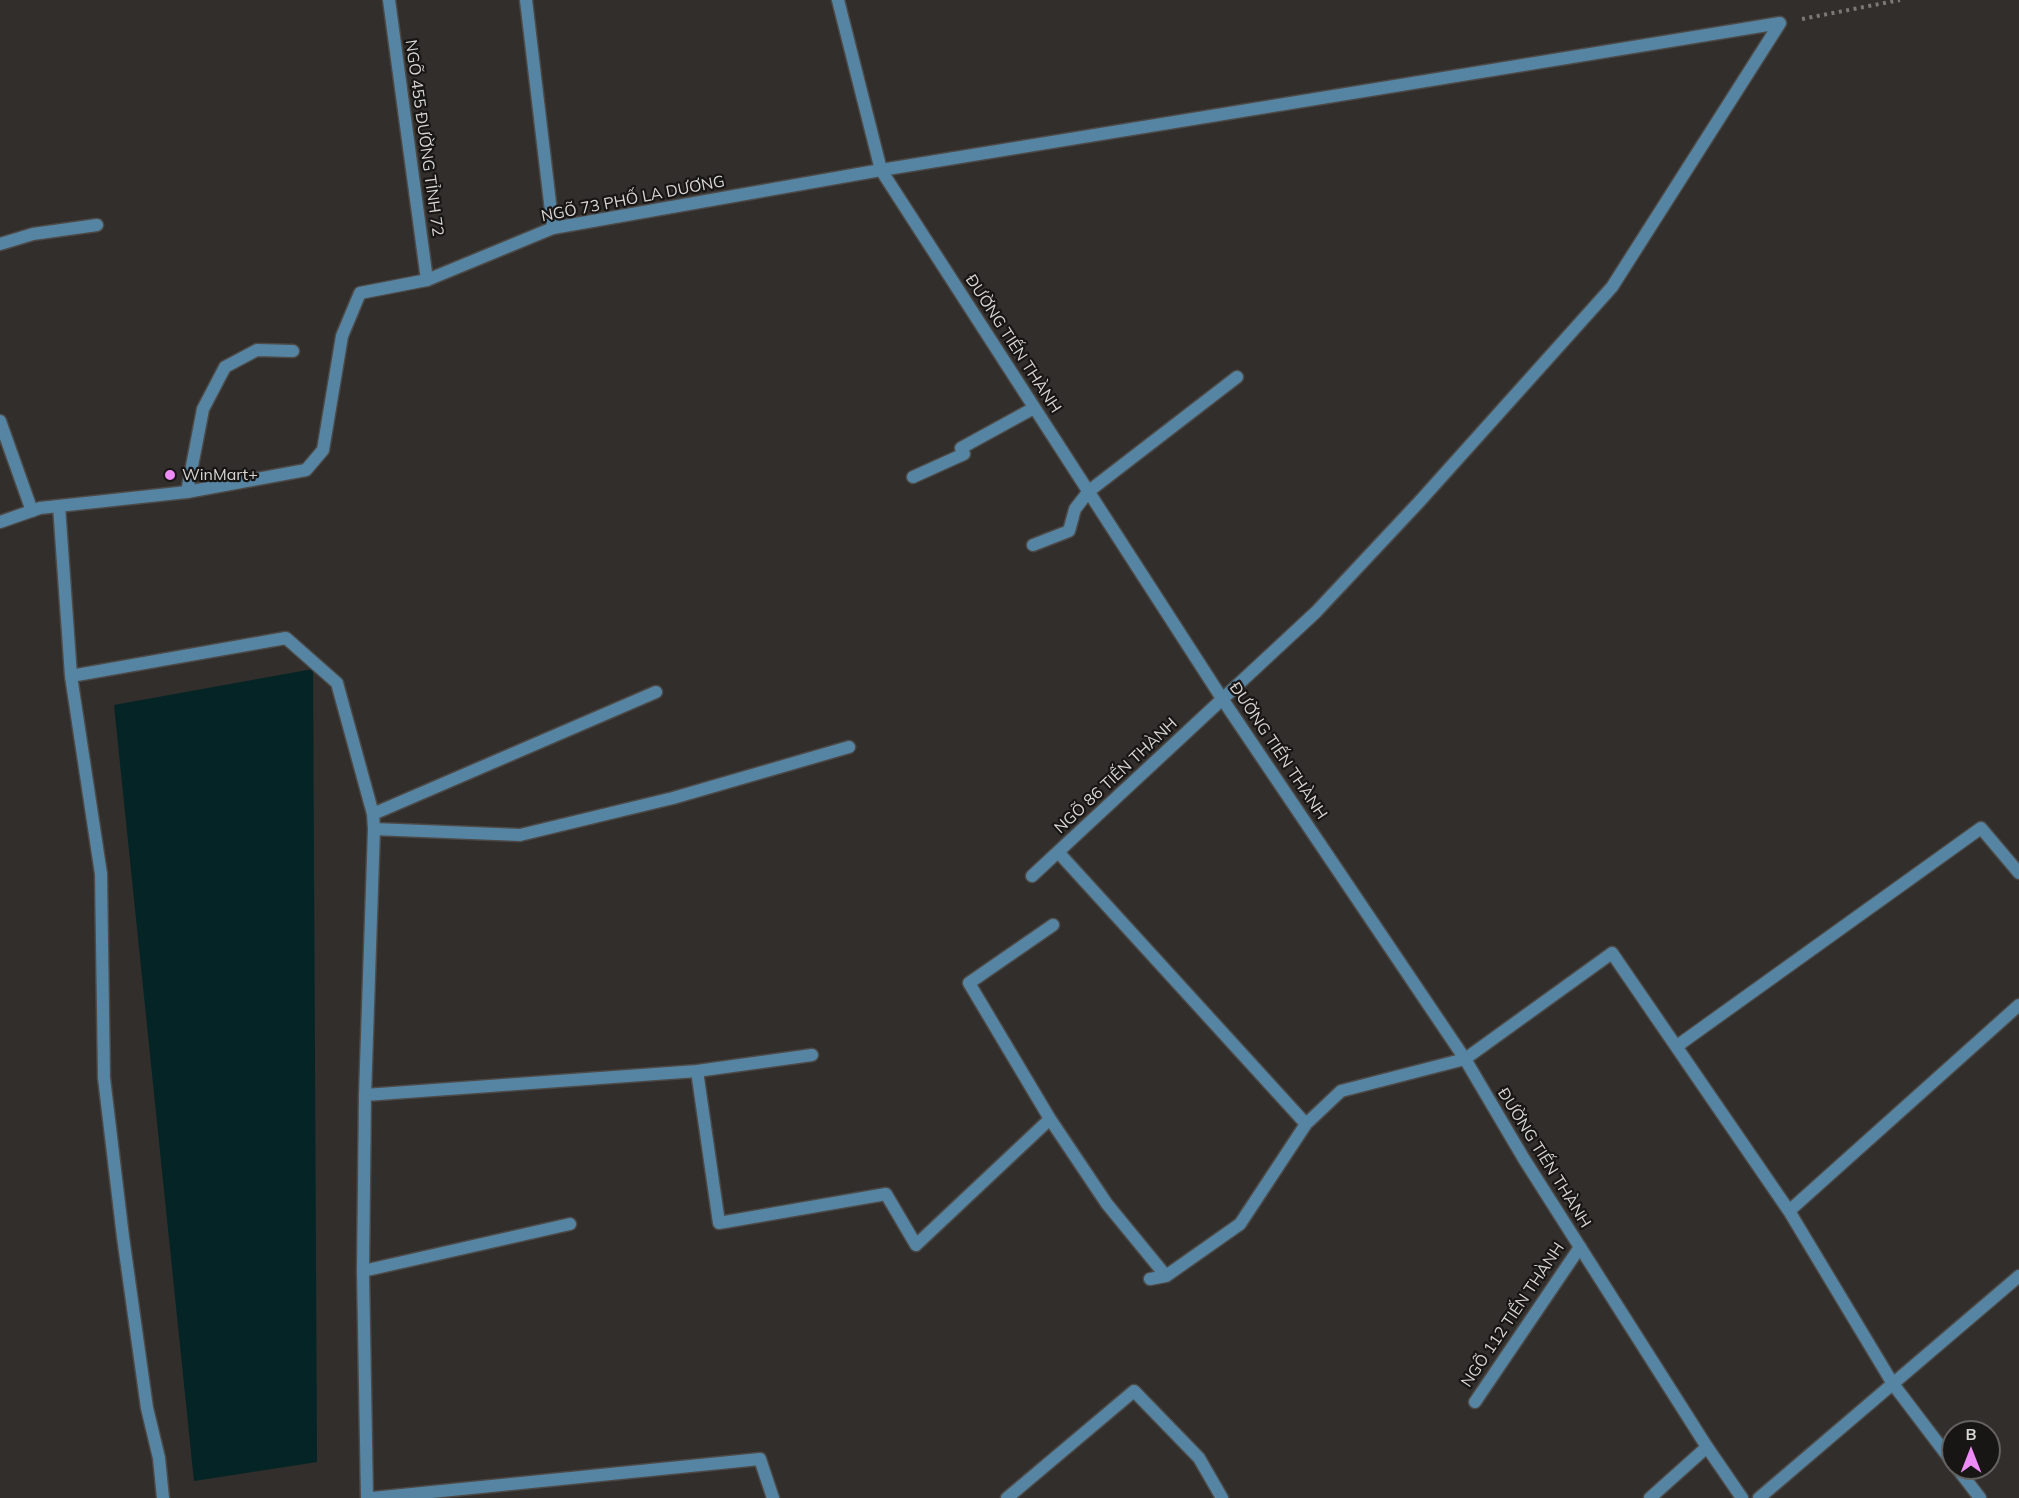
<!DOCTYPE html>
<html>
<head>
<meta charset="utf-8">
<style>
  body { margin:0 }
  #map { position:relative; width:2019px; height:1498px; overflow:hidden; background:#312e2b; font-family:Mulish,sans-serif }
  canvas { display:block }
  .north { position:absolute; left:1941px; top:1420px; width:60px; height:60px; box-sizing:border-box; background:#181615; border:2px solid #646261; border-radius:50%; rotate:0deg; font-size:16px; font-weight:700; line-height:24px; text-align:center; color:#d7d5d3 }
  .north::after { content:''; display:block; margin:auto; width:21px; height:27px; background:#ef8bf6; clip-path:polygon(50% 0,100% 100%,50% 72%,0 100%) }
</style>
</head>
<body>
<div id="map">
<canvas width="2019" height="1498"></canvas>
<div class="north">B</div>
</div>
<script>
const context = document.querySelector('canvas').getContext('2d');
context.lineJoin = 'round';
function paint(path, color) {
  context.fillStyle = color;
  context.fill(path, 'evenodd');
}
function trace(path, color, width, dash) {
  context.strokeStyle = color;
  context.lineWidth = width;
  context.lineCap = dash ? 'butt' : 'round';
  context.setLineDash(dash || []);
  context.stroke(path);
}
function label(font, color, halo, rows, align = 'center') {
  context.font = font + ' Mulish,sans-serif';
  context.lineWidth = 4.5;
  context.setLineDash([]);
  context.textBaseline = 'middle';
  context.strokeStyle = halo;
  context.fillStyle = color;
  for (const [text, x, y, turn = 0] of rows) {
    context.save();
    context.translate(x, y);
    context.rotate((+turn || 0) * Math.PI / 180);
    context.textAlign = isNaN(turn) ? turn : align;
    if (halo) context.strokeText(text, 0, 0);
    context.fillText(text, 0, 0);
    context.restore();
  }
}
paint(new Path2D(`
  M313 669 317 1462 194 1481 114 705Z`), '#042426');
const service = new Path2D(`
  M389 0 427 280
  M526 0 553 228
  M881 170 1780 23
  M0 244 33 234 97 225
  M0 421 32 511
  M913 477 964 454 961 448 1034 408
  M187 492 203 409 225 367 257 350 293 351
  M59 506 71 676 101 874 104 1078 123 1237 147 1408 159 1458 163 1498
  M1033 545 1069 531 1075 509 1089 491 1237 377
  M71 676 286 638 337 683 373 814 374 829 365 1095 363 1271 367 1498
  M373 814 656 692
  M374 829 520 835 673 798 849 747
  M1058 852 1306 1124
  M1032 876 1316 612 1420 501 1612 287 1780 23
  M1053 925 969 983 1050 1119 1107 1204 1166 1276
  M1677 1046 1981 828 2019 873
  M697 1071 719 1223 886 1194 916 1245 1050 1119
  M365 1095 697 1071 812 1055
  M1789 1211 2019 1005
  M363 1271 570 1224
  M1150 1279 1166 1276 1240 1224 1306 1124 1341 1091 1465 1059 1612 953 1789 1211 1893 1384 1953 1463
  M1475 1402 1580 1247
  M1957 1468 1980 1498
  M372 1498 760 1459 773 1498
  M1007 1498 1134 1391 1199 1458 1222 1498
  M1650 1498 1707 1447
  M1759 1498 2019 1276`);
const minor = new Path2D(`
  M838 0 881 170 1223 700 1465 1059 1524 1159 1707 1447 1742 1498
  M0 522 40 508 187 492 306 470 323 450 342 336 360 293 427 280 553 228 881 170`);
trace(service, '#4c4946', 15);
trace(minor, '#4c4946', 15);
trace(new Path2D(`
  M1802 19 1900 0`), '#7b7876', 4, [3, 4.5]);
trace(service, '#5684a3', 12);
trace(minor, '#5684a3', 12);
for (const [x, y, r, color] of [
  [170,475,6,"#ef8bf6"]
]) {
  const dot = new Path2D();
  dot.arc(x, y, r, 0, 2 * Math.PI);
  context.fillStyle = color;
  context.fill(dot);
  trace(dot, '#181615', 2);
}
label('16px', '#d7d5d3', '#181615', [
  ["NGÕ 455 ĐƯỜNG TỈNH 72",424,138,82],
  ["NGÕ 73 PHỐ LA DƯƠNG",633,199,-11],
  ["ĐƯỜNG TIẾN THÀNH",1013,344,57],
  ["ĐƯỜNG TIẾN THÀNH",1278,751,56],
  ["NGÕ 86 TIẾN THÀNH",1116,776,-43],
  ["ĐƯỜNG TIẾN THÀNH",1544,1158,58],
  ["NGÕ 112 TIẾN THÀNH",1513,1315,-56]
]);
label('16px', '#d7d5d3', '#181615', [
  ["WinMart+",182,475]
], 'left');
</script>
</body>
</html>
